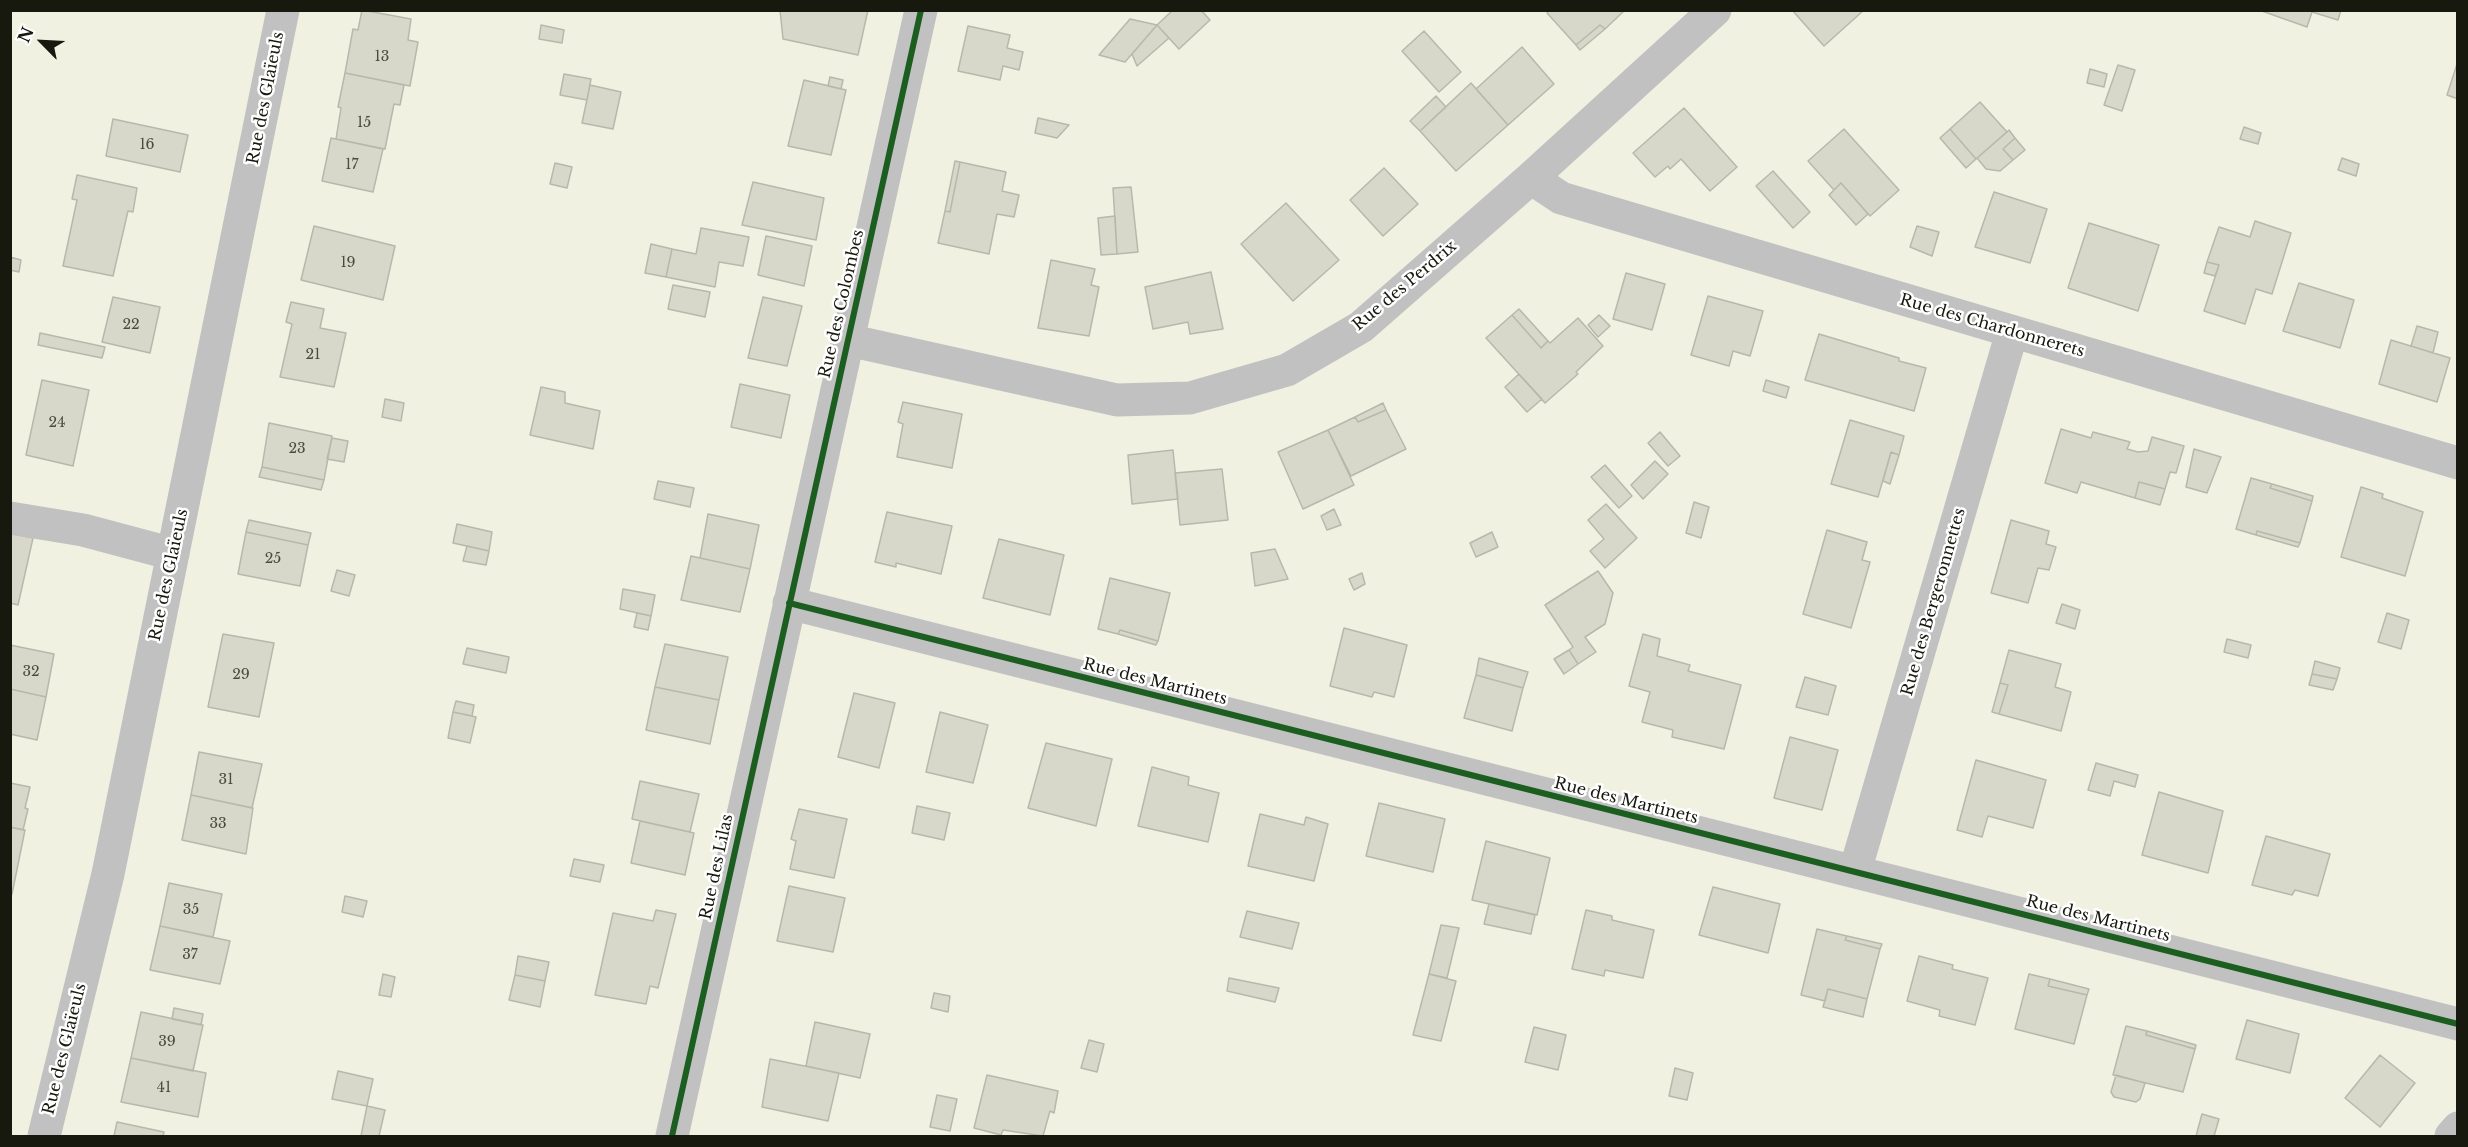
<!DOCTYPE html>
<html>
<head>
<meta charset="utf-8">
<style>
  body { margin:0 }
  #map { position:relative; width:2468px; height:1147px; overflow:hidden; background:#f0f1e0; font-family:"Libre Baskerville",serif }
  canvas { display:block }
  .frame { position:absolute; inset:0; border:12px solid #18190e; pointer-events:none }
  .north { position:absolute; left:12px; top:12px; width:60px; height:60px; -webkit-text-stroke:4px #fff; paint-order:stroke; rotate:294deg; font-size:16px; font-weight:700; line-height:24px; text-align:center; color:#18190e }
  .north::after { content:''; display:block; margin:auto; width:21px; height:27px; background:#18190e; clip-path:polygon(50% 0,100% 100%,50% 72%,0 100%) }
</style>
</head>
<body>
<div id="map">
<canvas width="2468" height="1147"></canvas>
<div class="frame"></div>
<div class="north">N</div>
</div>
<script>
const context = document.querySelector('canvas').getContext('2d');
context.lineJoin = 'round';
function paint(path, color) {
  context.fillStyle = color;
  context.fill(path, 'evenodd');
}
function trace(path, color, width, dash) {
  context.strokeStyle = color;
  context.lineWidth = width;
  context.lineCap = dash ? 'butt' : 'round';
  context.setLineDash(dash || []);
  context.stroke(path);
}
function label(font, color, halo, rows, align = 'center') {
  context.font = font + ' "Libre Baskerville",serif';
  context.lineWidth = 5;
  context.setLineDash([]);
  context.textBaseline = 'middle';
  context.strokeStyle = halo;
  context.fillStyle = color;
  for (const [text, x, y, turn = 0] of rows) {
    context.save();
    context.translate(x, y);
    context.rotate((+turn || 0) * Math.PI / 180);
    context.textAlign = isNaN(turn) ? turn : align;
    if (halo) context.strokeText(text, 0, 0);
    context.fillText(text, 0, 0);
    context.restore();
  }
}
const building = new Path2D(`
  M362 10 411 19 408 40 418 42 410 86 345 73 353 29 358 30Z
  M780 10H868L858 55 783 39Z
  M1173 10H1201L1210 20 1179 49 1157 25Z
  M1549 10H1625L1605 29 1600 25 1576 45 1547 13Z
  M1792 10H1864L1824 46Z
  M2259 10H2341L2338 20 2312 12 2307 27Z
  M1130 19 1157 25 1125 62 1099 55Z
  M541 25 564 30 562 43 539 39Z
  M1157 25 1169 38 1137 66 1132 54Z
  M1600 25 1605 29 1580 50 1576 45Z
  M968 26 1010 35 1007 48 1023 52 1019 70 1003 66 1000 80 958 71Z
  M1424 31 1461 72 1439 92 1402 51Z
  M1522 47 1554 84 1508 125 1476 89Z
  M2458 61V99L2447 95Z
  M2118 65 2135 70 2122 111 2104 105Z
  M2090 69 2107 74 2104 87 2087 83Z
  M345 73 404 85 400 105 394 104 385 149 336 139 341 108 338 107Z
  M564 74 591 79 587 100 560 95Z
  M830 77 843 80 841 89 828 86Z
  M804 80 846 90 831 155 788 146Z
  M1471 83 1508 125 1456 171 1420 131Z
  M590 85 621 92 613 129 582 123Z
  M1436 96 1446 107 1420 131 1410 121Z
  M1980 102 2007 132 1976 159 1950 129Z
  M1684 108 1737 167 1710 191 1681 159 1670 169 1668 166 1655 177 1633 153Z
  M1038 118 1069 125 1057 138 1035 133Z
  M113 119 188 135 180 172 106 156Z
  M2244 127 2261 133 2258 144 2240 139Z
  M1844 129 1899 190 1870 216 1841 183 1834 190 1808 161Z
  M1950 129 1976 159 1966 168 1940 138Z
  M2009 130 2015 138 2003 149 2013 160 2000 171 1986 169 1977 158Z
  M331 138 383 149 373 192 322 181Z
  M2015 138 2025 150 2013 160 2003 149Z
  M2342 158 2359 164 2356 176 2338 170Z
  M955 161 960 162 950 212 945 211Z
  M960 162 1006 172 1002 191 1019 195 1014 217 997 214 989 254 938 243 945 211 950 212Z
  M555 163 572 167 567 188 550 184Z
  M1384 168 1418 204 1383 236 1350 200Z
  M1773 171 1810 212 1793 228 1756 186Z
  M77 175 137 188 133 212 128 211 113 276 63 266 77 200 72 199Z
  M753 182 824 198 816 240 742 225Z
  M1841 183 1868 214 1856 225 1829 195Z
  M1131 187 1138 252 1117 254 1113 188Z
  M1994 192 2047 209 2030 263 1975 247Z
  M1286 203 1339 260 1293 301 1241 244Z
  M1115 216 1117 254 1101 255 1098 218Z
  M2255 221 2291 233 2272 294 2256 289 2245 324 2204 311 2219 265 2207 262 2219 227 2250 237Z
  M2089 223 2159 245 2138 311 2068 288Z
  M314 226 395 246 383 300 301 280Z
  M1917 226 1939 232 1932 256 1910 247Z
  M701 228 749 237 743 266 719 262 715 287 666 277 672 249 696 254Z
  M766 236 812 246 804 286 758 275Z
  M651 244 672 249 666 277 645 273Z
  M10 257 21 260 19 272 10 270Z
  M1051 260 1095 269 1091 285 1099 287 1089 336 1038 328Z
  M2207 262 2219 265 2215 276 2204 273Z
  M1211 272 1223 329 1190 334 1188 322 1153 329 1145 287Z
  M1626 273 1665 284 1652 330 1613 319Z
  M2299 283 2354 300 2340 348 2283 331Z
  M673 285 710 292 705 317 668 309Z
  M1708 296 1763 311 1750 356 1733 351 1729 366 1691 355Z
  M113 297 160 307 150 353 102 342Z
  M763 297 802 306 787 366 748 358Z
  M291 302 324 309 320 328 346 333 334 387 280 377 292 324 286 322Z
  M1519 309 1548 341 1541 348 1512 315Z
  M1512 315 1541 348 1548 341 1550 343 1578 318 1603 346 1576 372 1578 374 1545 403 1486 338Z
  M1599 315 1610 326 1598 337 1588 325Z
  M2417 326 2438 332 2433 353 2411 346Z
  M40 333 105 347 102 358 38 345Z
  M1819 334 1899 358V361L1926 368 1914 411 1805 380Z
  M2391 340 2450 358 2437 402 2379 384Z
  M1519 374 1542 399 1527 412 1505 387Z
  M42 380 89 390 73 466 26 455Z
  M1766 380 1789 387 1786 398 1763 391Z
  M740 384 790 395 781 438 731 427Z
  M541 387 565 392V403L600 411 593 449 530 435Z
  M385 399 404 403 401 421 382 417Z
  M903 402 962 414 952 468 897 457 903 424 898 422Z
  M1383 403 1386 410 1358 422 1355 417Z
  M1386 410 1406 449 1351 476 1328 430 1355 417 1358 422Z
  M1850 420 1904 436 1899 455 1891 452 1878 497 1831 484Z
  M269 423 332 436 324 480 262 467Z
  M2061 429 2091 438 2093 432 2130 442 2127 449 2138 452 2148 451 2152 437 2184 446 2176 473 2170 472 2165 489 2139 482 2135 498 2081 482 2077 493 2045 483Z
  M1328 430 1354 485 1303 509 1278 452Z
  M1660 432 1680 456 1668 466 1648 443Z
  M332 438 348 441 344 462 327 459Z
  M2194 449 2221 457 2207 493 2186 487Z
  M1173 450 1178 499 1132 504 1128 455Z
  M1891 452 1899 455 1890 484 1883 481Z
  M1655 461 1668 474 1643 499 1631 485Z
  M1605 465 1632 496 1619 508 1591 477Z
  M262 467 324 480 321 490 259 477Z
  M1222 469 1228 520 1180 525 1175 473Z
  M2251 478 2272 484 2270 488 2312 501 2300 543 2257 531 2256 535 2236 529Z
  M658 481 694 488 690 507 654 499Z
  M2139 482 2165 489 2160 505 2135 498Z
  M2272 484 2313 496 2312 501 2270 488Z
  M2361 487 2383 494 2382 498 2423 512 2405 576 2341 557Z
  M1694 502 1709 507 1701 538 1686 533Z
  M1606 504 1637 538 1605 568 1590 551 1604 539 1588 520Z
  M1334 509 1341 525 1327 530 1321 516Z
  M887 512 952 526 941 574 896 563V567L875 562Z
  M708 514 759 525 750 569 700 558Z
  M249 520 311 533 308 545 246 532Z
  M2011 520 2049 531 2046 544 2056 547 2049 570 2038 568 2028 603 1991 593Z
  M457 524 492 532 489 551 453 543Z
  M1827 530 1867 542 1862 560 1870 562 1851 628 1803 614Z
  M2257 531 2300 543 2298 547 2256 535Z
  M246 532 308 545 300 586 238 574Z
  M1492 532 1498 547 1476 557 1470 543Z
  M10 533 33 538 18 605 10 603Z
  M999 539 1064 555 1050 615 983 598Z
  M467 546 489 551 486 565 463 561Z
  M1275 549 1288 579 1255 586 1251 553Z
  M691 556 750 569 740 612 681 600Z
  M337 570 355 575 349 596 331 591Z
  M1598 571 1613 593 1605 624 1585 637 1596 652 1578 664 1569 650 1573 647 1545 605Z
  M1362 573 1365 584 1354 590 1349 579Z
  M1110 578 1170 593 1158 641 1120 630 1118 634 1098 629Z
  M623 589 655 595 651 616 620 609Z
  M2062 604 2080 610 2075 629 2056 623Z
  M637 613 651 616 648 630 634 627Z
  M2387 613 2409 620 2401 649 2378 642Z
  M1344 628 1407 645 1394 697 1374 692 1372 697 1330 686Z
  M1120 630 1158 641 1156 645 1118 634Z
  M223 634 274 643 259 717 208 707Z
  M1643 634 1660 639 1657 656 1690 665 1688 671 1741 685 1724 749 1672 737 1673 730 1642 722 1650 692 1629 686Z
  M2227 639 2251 645 2248 658 2224 652Z
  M665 644 728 657 719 700 655 687Z
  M10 645 54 654 46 697 10 689Z
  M467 648 509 657 506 673 463 664Z
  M1569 650 1578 664 1564 674 1554 659Z
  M2009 650 2061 664 2055 687 2071 692 2061 731 1999 714 2008 685 2000 683Z
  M1479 658 1528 672 1523 688 1476 675Z
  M2315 661 2340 668 2337 679 2312 674Z
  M2312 674 2337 679 2333 690 2309 685Z
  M1476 675 1523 688 1512 731 1464 718Z
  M1805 677 1836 686 1828 715 1796 707Z
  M2000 683 2008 685 1999 714 1992 712Z
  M655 687 719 700 710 744 646 730Z
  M10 689 46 697 37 740 10 734Z
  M854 693 895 703 879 768 838 757Z
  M456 701 474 705 472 716 453 712Z
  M453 712 476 717 470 743 448 738Z
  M940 712 988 725 973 783 926 772Z
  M1790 737 1838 750 1822 810 1774 798Z
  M1046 743 1112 759 1096 826 1028 808Z
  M199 752 262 764 252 808 191 795Z
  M1976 760 2046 780 2033 828 1988 816 1982 837 1957 830Z
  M2096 763 2138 775 2135 787 2114 781 2110 796 2088 790Z
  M1152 767 1189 777 1188 785 1219 793 1208 842 1138 826Z
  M640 781 699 794 690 832 632 819Z
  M10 783 30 787 25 808 28 809 23 830 10 827Z
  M2159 792 2223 811 2208 873 2142 855Z
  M191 795 253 808 246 854 182 840Z
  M1379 803 1445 819 1433 872 1366 856Z
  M917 806 950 813 944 840 912 833Z
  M799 809 847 819 834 878 790 869 796 841 791 839Z
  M1260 814 1304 825 1306 817 1328 824 1314 881 1248 866Z
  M640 821 694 833 685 875 631 863Z
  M10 827 25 830 12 894 10 893Z
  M2266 836 2330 854 2318 896 2295 890 2292 895 2252 885Z
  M1486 841 1550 858 1537 915 1472 900Z
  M574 859 604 865 600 882 570 876Z
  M169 883 222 894 213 937 160 926Z
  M789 886 845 898 833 952 777 941Z
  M1713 887 1780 904 1768 953 1699 935Z
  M345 896 367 901 363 917 342 912Z
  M1489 904 1535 915 1531 934 1484 924Z
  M656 910 676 914 658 988 650 986 646 1004 595 995 613 913 653 921Z
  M1586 910 1612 916V920L1654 930 1643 978 1605 970 1604 976 1572 969Z
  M1247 911 1299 923 1292 949 1240 937Z
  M1441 925 1459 928 1447 978 1429 974Z
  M160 926 230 941 220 984 150 970Z
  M1817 929 1847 936 1845 940 1880 949 1867 999 1828 989 1825 1001 1801 995Z
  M1847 936 1882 944 1880 949 1845 940Z
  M518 956 549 962 545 981 515 975Z
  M1919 956 1953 965 1952 969 1988 978 1975 1025 1939 1016 1940 1010 1907 1001Z
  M383 974 395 977 391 997 379 995Z
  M1429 974 1456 981 1441 1041 1413 1035Z
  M2029 974 2050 979 2048 986 2087 995 2074 1044 2015 1029Z
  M515 975 545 981 540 1007 509 1000Z
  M1229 978 1279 988 1275 1002 1227 991Z
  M2050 979 2089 989 2087 995 2048 986Z
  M1828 989 1867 999 1863 1017 1823 1007Z
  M934 993 950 996 948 1012 931 1008Z
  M174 1008 203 1014 201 1025 172 1019Z
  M141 1012 203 1025 193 1071 131 1058Z
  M2247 1020 2299 1034 2290 1073 2236 1059Z
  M815 1022 870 1034 860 1078 806 1066Z
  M2126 1026 2147 1031 2146 1035 2195 1049 2183 1092 2113 1075Z
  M1534 1027 1566 1035 1558 1070 1525 1062Z
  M2147 1031 2196 1045 2195 1049 2146 1035Z
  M1089 1040 1104 1044 1097 1072 1081 1068Z
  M2380 1055 2415 1083 2380 1127 2345 1098Z
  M131 1058 206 1073 198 1117 121 1102Z
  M770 1059 839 1073 828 1121 762 1107Z
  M1675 1068 1693 1073 1687 1100 1669 1096Z
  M338 1071 373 1079 367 1106 332 1099Z
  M987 1075 1058 1091 1054 1113 1050 1111 1043 1136 1003 1130 1001 1135 974 1128Z
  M2116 1075 2145 1083 2140 1099 2136 1102 2114 1097 2111 1092Z
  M937 1095 957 1099 950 1131 930 1127Z
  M367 1106 385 1110 379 1136H361Z
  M2202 1114 2219 1119 2214 1136H2196Z
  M117 1122 164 1132 163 1136H114Z`);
paint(building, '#d8d8ca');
trace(building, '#b7b8ab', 1.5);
trace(new Path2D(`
  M1531 178 1561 198 2458 463
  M848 340 1117 400 1190 398 1287 370 1361 327 1531 178 1715 10
  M10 518 83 530 173 554
  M789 603 2458 1024
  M1855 871 2012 332
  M44 1136 108 874 283 10
  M672 1136 921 10
  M2451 1136 2458 1128`), '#c1c1c1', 33);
trace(new Path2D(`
  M789 603 2458 1024
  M672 1136 921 10`), '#1b5e20', 6);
label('14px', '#4a4b3f', null, [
  ["13",382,57],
  ["15",364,123],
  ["16",147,145],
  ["17",352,165],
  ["19",348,263],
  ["22",131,325],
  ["21",313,355],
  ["24",57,423],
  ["23",297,449],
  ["25",273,559],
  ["32",31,672],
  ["29",241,675],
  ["31",226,780],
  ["33",218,824],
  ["35",191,910],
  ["37",190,955],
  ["39",167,1042],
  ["41",164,1088]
]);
label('16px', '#18190e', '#fff', [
  ["Rue des Glaïeuls",266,98,-79],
  ["Rue des Perdrix",1405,286,-40],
  ["Rue des Colombes",842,304,-77],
  ["Rue des Chardonnerets",1992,326,16],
  ["Rue des Glaïeuls",169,575,-78],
  ["Rue des Bergeronnettes",1934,602,-74],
  ["Rue des Martinets",1155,682,14],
  ["Rue des Martinets",1626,801,14],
  ["Rue des Lilas",717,867,-78],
  ["Rue des Martinets",2098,919,14],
  ["Rue des Glaïeuls",65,1049,-76]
]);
</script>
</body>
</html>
